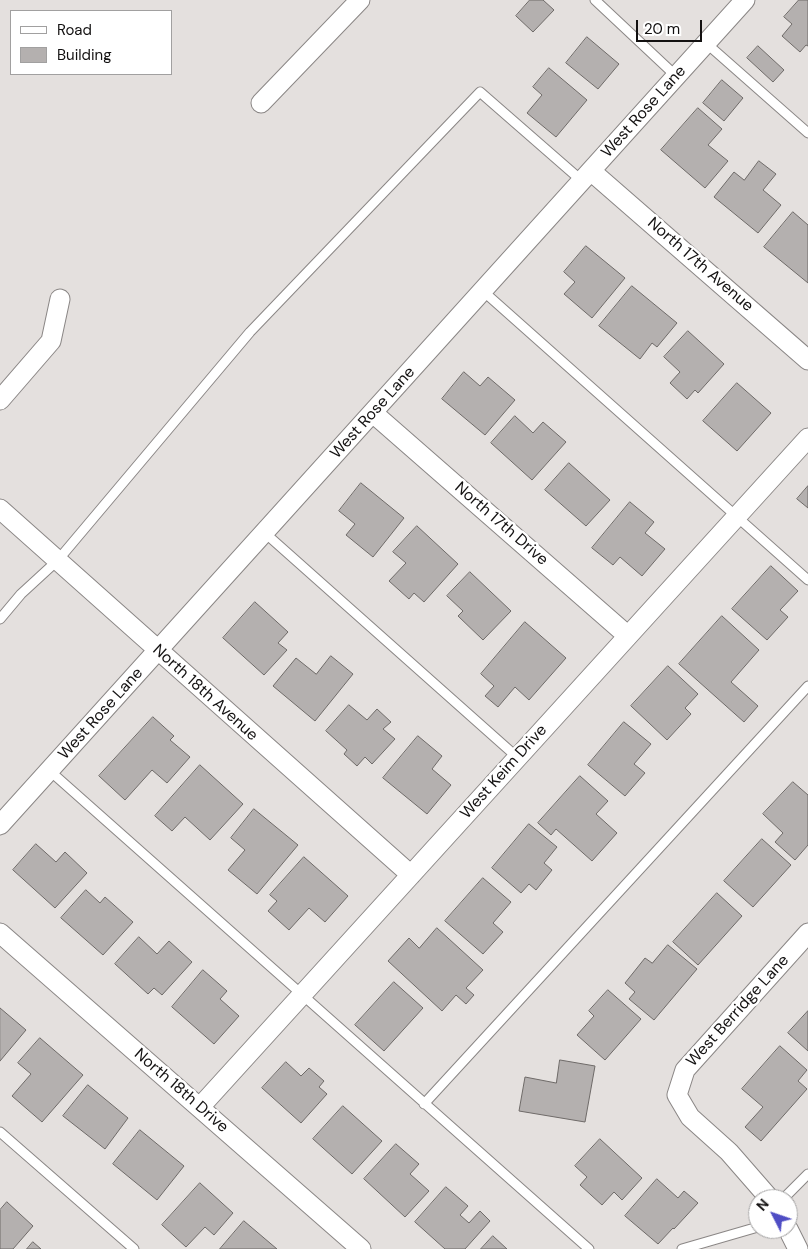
<!DOCTYPE html>
<html>
<head>
<meta charset="utf-8">
<style>
  body { margin:0 }
  #map { position:relative; width:808px; height:1249px; overflow:hidden; background:#e4e0de; font-family:"DM Sans",sans-serif }
  canvas { display:block }
  .legend { position:absolute; left:10px; top:10px; width:162px; height:65px; box-sizing:border-box; background:#fff; border:1px solid #a1a0a0; margin:0; padding:6px 9px; list-style:none; font-size:15px; color:#131111 }
  .legend li { display:flex; align-items:center; gap:10px; height:25px }
  .legend b { width:25px; border:1px solid #a1a0a0 }
  .north { position:absolute; left:748px; top:1189px; width:50px; height:50px; box-sizing:border-box; background:#fff; border:1px solid #a1a0a0; border-radius:50%; rotate:311deg; font-size:14px; font-weight:700; line-height:20px; text-align:center; color:#131111 }
  .north::after { content:''; display:block; margin:auto; width:18px; height:22px; background:#4f4dc4; clip-path:polygon(50% 0,100% 100%,50% 72%,0 100%) }
  .scale { position:absolute; left:636px; top:20px; width:66px; height:22px; box-sizing:border-box; border:2px solid #131111; border-top:0; padding-left:6px; font-size:15px; line-height:18px; white-space:nowrap; color:#131111; -webkit-text-stroke:4px #fff; paint-order:stroke }
</style>
</head>
<body>
<div id="map">
<canvas width="808" height="1249"></canvas>
<ul class="legend">
<li><b style="height:6px;background:#fff"></b>Road</li>
<li><b style="height:14px;background:#b4b0af"></b>Building</li>
</ul>
<div class="north">N</div>
<div class="scale">20 m</div>
</div>
<script>
const context = document.querySelector('canvas').getContext('2d');
context.lineJoin = 'round';
function paint(path, color) {
  context.fillStyle = color;
  context.fill(path, 'evenodd');
}
function trace(path, color, width, dash) {
  context.strokeStyle = color;
  context.lineWidth = width;
  context.lineCap = dash ? 'butt' : 'round';
  context.setLineDash(dash || []);
  context.stroke(path);
}
function label(font, color, halo, rows, align = 'center') {
  context.font = font + ' "DM Sans",sans-serif';
  context.lineWidth = 5;
  context.setLineDash([]);
  context.textBaseline = 'middle';
  context.strokeStyle = halo;
  context.fillStyle = color;
  for (const [text, x, y, turn = 0] of rows) {
    context.save();
    context.translate(x, y);
    context.rotate((+turn || 0) * Math.PI / 180);
    context.textAlign = isNaN(turn) ? turn : align;
    if (halo) context.strokeText(text, 0, 0);
    context.fillText(text, 0, 0);
    context.restore();
  }
}
const building = new Path2D(`
  M530 0H543L554 10 533 32 516 16Z
  M799 0H808V46L806 45 800 52 782 36 792 24 784 17Z
  M587 37 619 64 598 89 566 63Z
  M758 46 784 70 773 82 747 58Z
  M549 68 587 100 556 137 527 113 542 95 533 87Z
  M722 80 743 98 724 121 703 103Z
  M698 108 722 129 708 145 728 161 705 188 661 150Z
  M759 161 776 174 763 190 781 205 758 233 714 197 734 172 744 180Z
  M793 212 808 225V283L764 247Z
  M586 246 625 278 592 318 564 294 575 282 564 272Z
  M632 286 677 323 657 347 652 343 640 359 599 326Z
  M688 331 724 364 698 393 695 390 687 399 670 383 680 372 664 357Z
  M464 372 480 386 488 377 515 400 485 435 442 399Z
  M737 383 771 413 737 451 703 421Z
  M515 416 533 433 543 422 566 442 532 480 491 443Z
  M569 463 610 500 586 526 545 490Z
  M361 483 404 518 373 557 346 535 355 524 339 511Z
  M808 486V508L797 499Z
  M630 502 654 522 645 533 665 549 642 576 620 557 613 565 592 548Z
  M417 526 458 564 424 602 414 593 409 599 389 581 406 563 393 552Z
  M771 566 798 591 780 610 788 617 767 640 732 609Z
  M470 572 511 611 483 640 458 616 463 611 447 596Z
  M255 602 288 632 278 643 287 650 264 675 223 638Z
  M722 616 759 650 731 682 758 706 744 722 679 664Z
  M525 622 566 658 529 700 515 687 498 707 485 696 494 686 481 674Z
  M331 656 353 674 315 721 273 686 296 658 316 674Z
  M668 666 698 694 685 708 691 714 667 740 631 706Z
  M349 705 367 720 377 709 391 722 383 729 395 739 372 764 365 757 357 766 344 754 347 750 326 731Z
  M153 717 174 736 170 740 190 757 167 783 152 770 125 800 99 776Z
  M624 722 651 744 634 764 645 773 625 796 588 765Z
  M418 736 442 756 432 769 451 785 427 814 383 778Z
  M200 765 243 804 210 840 185 817 172 831 155 816Z
  M580 776 608 801 596 814 617 833 592 861 556 829 551 835 538 823Z
  M793 782 808 795V845L795 860 775 842 783 833 763 814Z
  M254 809 298 845 257 894 228 870 245 850 231 838Z
  M529 824 557 847 544 863 552 870 536 890 529 884 521 893 492 868Z
  M762 839 791 865 753 907 724 881Z
  M36 844 56 862 65 852 87 873 55 908 13 870Z
  M304 857 348 896 325 922 309 908 289 930 268 911 277 901 270 895Z
  M483 878 511 902 493 923 503 932 483 954 445 921Z
  M86 890 100 903 105 897 133 922 103 955 61 918Z
  M717 893 742 916 698 965 673 942Z
  M437 928 483 970 466 988 474 995 466 1004 456 995 442 1011 388 961 409 938 419 948Z
  M139 937 157 954 169 941 192 962 162 995 154 988 148 994 115 964Z
  M668 945 697 969 654 1020 629 999 635 992 625 983 645 958 652 963Z
  M203 970 227 991 220 999 239 1016 214 1044 172 1007Z
  M394 982 423 1008 384 1051 355 1025Z
  M608 990 641 1019 605 1060 577 1035 594 1016 589 1011Z
  M0 1008 26 1030 0 1061Z
  M808 1011V1051L788 1033Z
  M40 1038 83 1075 42 1122 12 1096 31 1074 18 1063Z
  M780 1046 807 1070 798 1081 807 1089 761 1141 745 1127 763 1107 742 1089Z
  M560 1060 595 1066 585 1122 519 1111 525 1077 556 1083Z
  M286 1062 301 1076 309 1068 324 1081 319 1087 327 1094 301 1123 262 1088Z
  M88 1085 128 1118 105 1149 63 1116Z
  M343 1106 382 1141 352 1174 313 1139Z
  M140 1130 184 1166 157 1200 113 1164Z
  M600 1139 642 1178 622 1200 614 1192 602 1205 580 1185 587 1177 575 1166Z
  M396 1144 419 1164 410 1174 429 1191 405 1217 364 1179Z
  M657 1179 678 1198 684 1191 698 1203 674 1229 673 1228 658 1244 625 1216Z
  M200 1183 233 1213 214 1235 205 1227 186 1247 162 1225Z
  M446 1187 468 1206 460 1215 469 1223 480 1211 490 1221 465 1249H445L415 1222Z
  M7 1202 33 1226 13 1249H0V1210Z
  M244 1221 277 1249H220Z
  M493 1236 507 1249H481Z
  M33 1242 41 1249H27Z`);
paint(building, '#b4b0af');
trace(building, '#6e6a68', 1);
const lane = new Path2D(`
  M595 0 676 76
  M706 43 808 133
  M483 291 808 580
  M265 533 518 758
  M0 619 21 594 58 560 250 332 480 92 582 181
  M50 771 589 1249
  M424 1104 808 686
  M0 1132 134 1249
  M783 1199 808 1174
  M682 1249 758 1227`);
const street = new Path2D(`
  M261 103 360 0
  M591 171 808 360
  M0 400 51 341 60 299
  M373 413 628 636
  M0 509 411 875
  M0 825 745 0
  M0 933 361 1249
  M200 1107 808 438
  M770 1199 729 1152 690 1117 677 1095 685 1070 808 933
  M788 1229 798 1249`);
trace(lane, '#8a8685', 11);
trace(street, '#8a8685', 21);
trace(lane, '#fff', 9);
trace(street, '#fff', 19);
label('16px', '#131111', '#fff', [
  ["West Rose Lane",644,112,-48],
  ["North 17th Avenue",700,265,41],
  ["West Rose Lane",373,413,-48],
  ["North 17th Drive",501,524,41],
  ["North 18th Avenue",205,693,42],
  ["West Rose Lane",101,714,-48],
  ["West Keim Drive",504,772,-48],
  ["West Berridge Lane",738,1011,-48],
  ["North 18th Drive",181,1091,41]
]);
</script>
</body>
</html>
